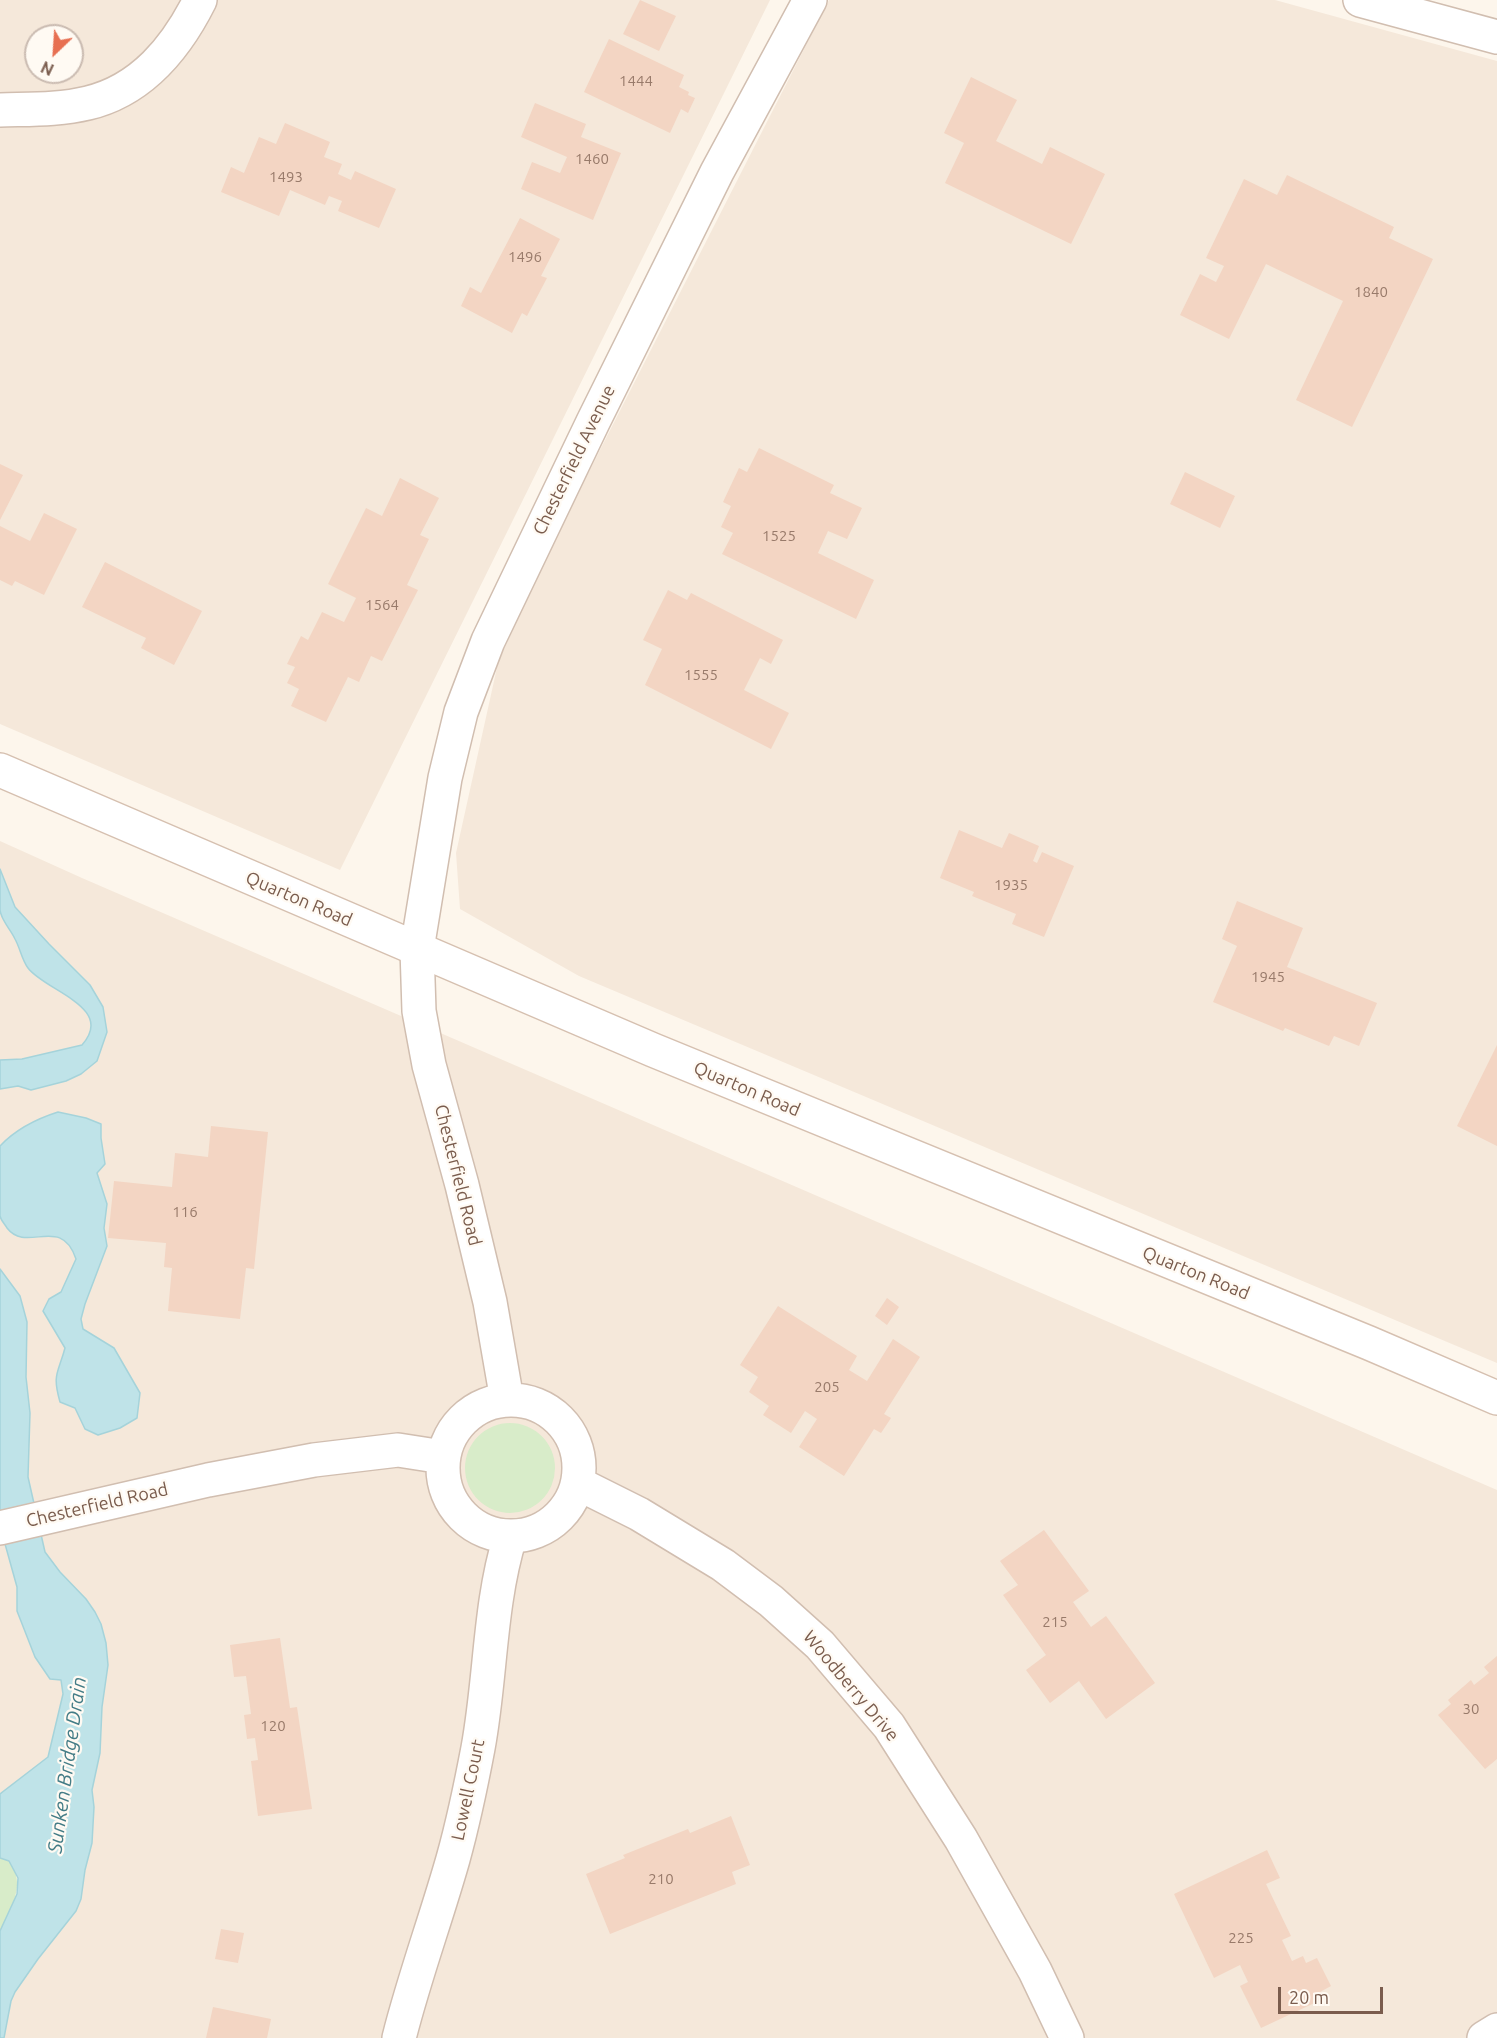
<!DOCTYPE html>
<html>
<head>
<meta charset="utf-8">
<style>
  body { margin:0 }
  #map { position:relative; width:1497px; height:2038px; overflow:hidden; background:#fdf6ec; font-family:Ubuntu,sans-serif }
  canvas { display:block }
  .north { position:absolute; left:24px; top:24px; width:60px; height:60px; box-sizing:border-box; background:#fffaf3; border:2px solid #cabbb1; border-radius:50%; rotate:205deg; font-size:16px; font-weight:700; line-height:24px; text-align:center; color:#7a5c4d }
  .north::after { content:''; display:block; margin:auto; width:21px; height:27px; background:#e76f51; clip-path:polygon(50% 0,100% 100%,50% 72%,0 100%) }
  .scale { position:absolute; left:1278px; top:1987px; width:105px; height:27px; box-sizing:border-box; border:3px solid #7a5c4d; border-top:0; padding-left:8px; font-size:18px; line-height:21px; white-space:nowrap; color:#7a5c4d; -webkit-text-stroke:4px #fffaf3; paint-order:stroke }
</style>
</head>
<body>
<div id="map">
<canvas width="1497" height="2038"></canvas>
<div class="north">N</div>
<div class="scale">20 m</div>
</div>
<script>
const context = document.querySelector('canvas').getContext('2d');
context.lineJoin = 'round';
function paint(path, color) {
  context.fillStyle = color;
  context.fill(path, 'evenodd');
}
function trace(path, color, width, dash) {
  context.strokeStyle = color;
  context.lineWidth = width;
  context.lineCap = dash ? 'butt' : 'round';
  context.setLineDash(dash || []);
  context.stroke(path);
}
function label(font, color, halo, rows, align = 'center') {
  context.font = font + ' Ubuntu,sans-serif';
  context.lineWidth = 4.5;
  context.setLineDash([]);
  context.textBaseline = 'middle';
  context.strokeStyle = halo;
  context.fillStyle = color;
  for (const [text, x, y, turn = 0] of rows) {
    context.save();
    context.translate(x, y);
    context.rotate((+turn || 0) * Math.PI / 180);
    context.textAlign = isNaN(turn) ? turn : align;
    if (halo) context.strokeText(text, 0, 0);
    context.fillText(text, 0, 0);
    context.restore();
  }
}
paint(new Path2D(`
  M0 0H770L340 870 0 724ZM36 36H72V72H36Z
  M829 0H1275L1497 61V1363L579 976 460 909 456 853 498 663 544 560Z
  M0 841 82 878 1497 1490V2038H0L39 1835 0 1840Z`), '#f5e8da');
paint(new Path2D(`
  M465 1468a45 45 0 1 1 90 0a45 45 0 1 1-90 0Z
  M0 1858 9 1861C27 1884 11 1908 0 1931Z`), '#d8ecc9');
const water = new Path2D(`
  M0 869 15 907 49 944 90 985 103 1007 107 1032 97 1061 81 1074 66 1081 31 1090 18 1086 0 1089V1060L22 1059 82 1045C116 1007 45 991 28 968 22 960 20 948 15 939 11 930 1 920 0 910 0 897 0 882 0 869Z
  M58 1112 86 1118 101 1124V1138L105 1164 97 1173 107 1204 104 1228 107 1246 85 1304 81 1319 83 1329 114 1348 140 1393 137 1418 120 1428 98 1435 85 1429 75 1408 60 1402C52 1374 58 1374 65 1348L43 1311 49 1299 61 1292 76 1259C61 1214 27 1254 7 1228 5 1224 1 1221 0 1216 0 1198 0 1165 0 1146 16 1129 36 1119 58 1112Z
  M0 1269 20 1296 27 1322 26 1377 30 1413 28 1477 45 1552 60 1572 86 1599 95 1612 101 1624 106 1643 108 1665 102 1707 100 1753 92 1790 94 1807 92 1843 85 1870 81 1899 76 1911 38 1959 15 1992 11 2001 4 2038H0V1931L17 1894 18 1878 9 1861 0 1858V1794L48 1757 63 1694 61 1680 50 1679 35 1657 17 1611V1587L0 1526Z`);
paint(water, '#bfe3e8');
trace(water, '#a5d3da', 1.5);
paint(new Path2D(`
  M640 0 676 16 659 51 623 34Z
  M609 39 684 75 679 87 689 92 688 95 695 98 688 113 681 109 670 133 584 92Z
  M971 77 1017 100 996 141 1042 164 1050 147 1105 174 1071 244 945 183 964 143 944 133Z
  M535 103 586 124 581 137 621 153 593 220 521 189 532 162 560 173 567 157 521 137Z
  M285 123 330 142 324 157 342 164 338 174 351 180 355 171 396 189 379 228 338 211 342 201 329 196 325 205 290 190 279 216 221 192 231 167 244 173 259 137 276 144Z
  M1287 175 1394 227 1389 238 1433 259 1352 427 1296 400 1343 301 1266 264 1229 339 1180 315 1200 274 1216 282 1224 266 1206 258 1244 179 1277 195Z
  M520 218 560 239 541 276 547 278 527 316 522 313 512 333 461 306 470 287 481 293Z
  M759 448 834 485 830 493 862 508 847 539 828 531 818 553 874 580 856 619 722 554 733 533 721 527 731 506 723 502 739 468 747 472Z
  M0 464 23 475 0 520Z
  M1185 472 1235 496 1220 528 1170 504Z
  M400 478 439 498 420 535 429 539 407 585 418 590 382 661 371 656 359 682 348 677 326 722 291 706 299 689 287 683 295 667 287 664 301 636 308 640 322 612 344 622 356 598 328 584 366 508 382 516Z
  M44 513 77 529 44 595 15 581 12 586 0 580V526L30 541Z
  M105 562 202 611 174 665 141 648 146 638 82 607Z
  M668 590 687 600 691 593 783 640 771 664 760 658 744 690 789 713 771 749 645 685 662 649 643 640Z
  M959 830 1002 848 1009 833 1039 846 1033 861 1037 863 1042 852 1074 866 1044 937 1012 924 1016 914 972 896 974 892 940 878Z
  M1237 901 1303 928 1287 967 1377 1003 1359 1046 1334 1036 1329 1046 1285 1028 1283 1031 1213 1002 1237 946 1222 939Z
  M1497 1045V1146L1457 1126Z
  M211 1126 268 1132 254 1269 246 1268 240 1319 168 1311 172 1268 164 1267 166 1243 108 1238 114 1181 172 1187 175 1153 208 1157Z
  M887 1298 899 1307 887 1325 875 1316Z
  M778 1306 857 1356 849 1370 867 1381 893 1339 920 1357 884 1414 891 1418 881 1433 874 1429 844 1476 799 1447 817 1419 805 1411 791 1433 763 1415 769 1406 749 1392 758 1377 740 1365Z
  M1044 1530 1089 1591 1073 1602 1091 1627 1106 1616 1155 1683 1106 1719 1079 1681 1050 1703 1026 1670 1046 1655 1003 1595 1018 1585 1000 1561Z
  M280 1638 290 1708 297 1707 312 1809 258 1816 251 1761 258 1760 255 1738 247 1739 244 1715 251 1714 246 1676 234 1677 230 1645Z
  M1497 1656V1759L1485 1769 1438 1715 1451 1704 1448 1700 1471 1680 1474 1685 1489 1673 1484 1667Z
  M731 1816 750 1865 732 1872 736 1884 610 1934 586 1874 625 1858 623 1855 688 1829 690 1833Z
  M1267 1850 1280 1878 1266 1884 1291 1936 1282 1940 1292 1961 1303 1956 1306 1963 1317 1958 1331 1986 1320 1992 1323 1999 1261 2028 1240 1986 1248 1982 1240 1965 1214 1978 1174 1894Z
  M221 1929 244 1933 238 1963 215 1959Z
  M213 2007 271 2019 267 2038H206Z`), '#f3d5c3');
const street = new Path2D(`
  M1360 0 1497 37
  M0 110C29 109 59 110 88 103 142 90 176 48 200 0
  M443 1468a68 68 0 1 1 136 0a68 68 0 1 1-136 0Z
  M507 1400 490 1302 462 1185 429 1065 419 1011 417 949 445 778 461 712 488 641 593 422 717 172 810 0
  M579 1484 639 1514 723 1565 771 1601 820 1645 889 1726 961 1839 1035 1971 1067 2038
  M0 1528 208 1480 314 1460 398 1450 443 1457
  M399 2038C414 1978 436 1919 453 1859 463 1823 471 1785 478 1748 491 1678 489 1605 510 1537
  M1484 2038 1497 2030`);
const secondary = new Path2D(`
  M0 770 653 1050 1369 1343 1497 1398`);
trace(street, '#d1beb0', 36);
trace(secondary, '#d6c0b0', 36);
trace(street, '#fff', 33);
trace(secondary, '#fff', 33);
label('15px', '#987a6a', null, [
  ["1444",636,81],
  ["1460",592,159],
  ["1493",286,177],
  ["1496",525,257],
  ["1840",1371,292],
  ["1525",779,536],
  ["1564",382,605],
  ["1555",701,675],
  ["1935",1011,885],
  ["1945",1268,977],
  ["116",185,1212],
  ["205",827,1387],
  ["215",1055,1622],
  ["30",1471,1709],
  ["120",273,1726],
  ["210",661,1879],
  ["225",1241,1938]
]);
label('18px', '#7a5c4d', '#fffaf3', [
  ["Chesterfield Avenue",574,460,-64],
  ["Quarton Road",299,899,23],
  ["Quarton Road",747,1089,23],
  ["Chesterfield Road",458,1175,76],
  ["Quarton Road",1196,1273,22],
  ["Chesterfield Road",97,1505,-13],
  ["Woodberry Drive",851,1686,50],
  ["Lowell Court",468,1790,-78]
]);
label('italic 20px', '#437c86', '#fffaf3', [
  ["Sunken Bridge Drain",67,1765,-82]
]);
</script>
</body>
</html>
